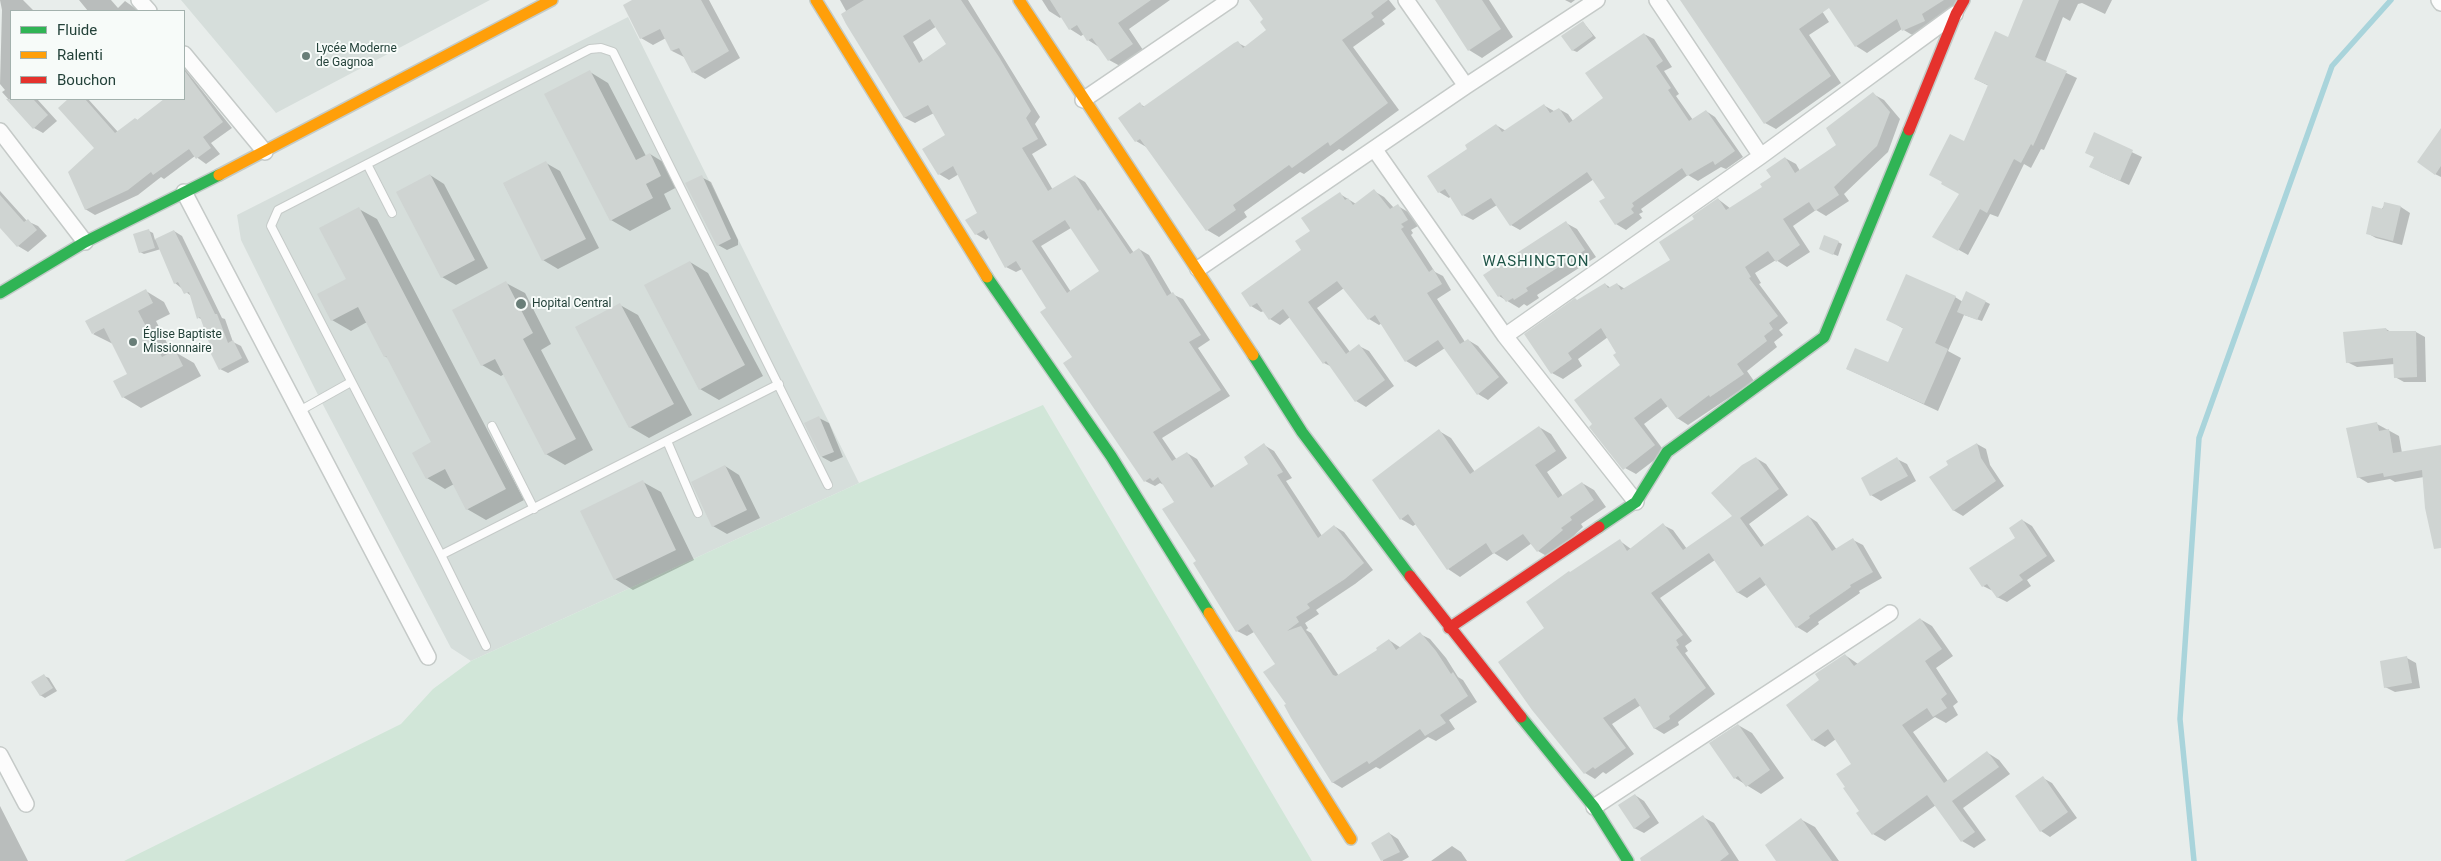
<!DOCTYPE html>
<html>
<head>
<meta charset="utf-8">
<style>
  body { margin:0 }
  #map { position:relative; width:2441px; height:861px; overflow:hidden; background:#e8edeb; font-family:Roboto,sans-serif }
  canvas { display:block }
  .legend { position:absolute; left:10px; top:10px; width:175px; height:90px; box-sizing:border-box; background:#f7fbf9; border:1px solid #a3b1ad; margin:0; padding:6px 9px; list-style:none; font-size:15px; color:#24423a }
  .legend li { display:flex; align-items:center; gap:10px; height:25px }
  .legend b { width:25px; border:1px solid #a3b1ad }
</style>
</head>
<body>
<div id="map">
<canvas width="2441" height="861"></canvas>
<ul class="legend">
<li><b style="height:6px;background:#30b455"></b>Fluide</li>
<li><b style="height:6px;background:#ff9f0a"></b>Ralenti</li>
<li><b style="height:6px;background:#e5322d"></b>Bouchon</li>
</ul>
</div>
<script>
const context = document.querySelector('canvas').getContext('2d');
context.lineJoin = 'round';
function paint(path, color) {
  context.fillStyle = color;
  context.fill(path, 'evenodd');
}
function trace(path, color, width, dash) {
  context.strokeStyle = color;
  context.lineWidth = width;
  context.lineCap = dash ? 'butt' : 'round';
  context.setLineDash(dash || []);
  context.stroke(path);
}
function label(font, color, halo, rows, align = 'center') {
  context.font = font + ' Roboto,sans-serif';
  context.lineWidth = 4;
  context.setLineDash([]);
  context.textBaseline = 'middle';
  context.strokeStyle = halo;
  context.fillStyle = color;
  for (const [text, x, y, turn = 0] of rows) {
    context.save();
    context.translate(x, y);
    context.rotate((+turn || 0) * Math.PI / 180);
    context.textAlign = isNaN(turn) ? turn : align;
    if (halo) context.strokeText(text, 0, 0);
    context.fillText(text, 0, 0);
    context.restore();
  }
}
paint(new Path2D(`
  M181 0H490L276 113Z
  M628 17 859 483 471 661 451 648 320 399 241 240 237 215Z`), '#d6dedb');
paint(new Path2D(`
  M1043 405 1312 861H124L401 724 433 689 471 661 859 483Z`), '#d1e6d8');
paint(new Path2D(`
  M0 0H23L34 11H11V99H37L57 121 43 133 34 128 2 92 5 90 0 84 2 10Z
  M79 0H111L118 8 125 1 139 11H88Z
  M635 0H709L740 58 705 79 693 72 684 57 672 51 666 38 653 45 641 38Z
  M840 0H968L1040 117 1035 124 1047 145 1032 154 1053 190 1075 176 1085 182 1134 253 1139 249 1149 255 1172 294 1183 299 1210 340 1198 348 1230 396 1162 438 1177 460 1187 453 1197 459 1215 487 1250 465 1264 445 1274 451 1292 478 1286 481 1322 536 1334 526 1344 532 1373 570 1355 584 1316 610 1319 614 1305 623 1308 628 1306 630 1311 633 1339 676 1379 651 1389 640 1401 648 1420 634 1430 639 1446 658 1458 677 1463 680 1477 702 1449 720 1455 729 1436 741 1428 737 1380 769 1376 767 1342 788 1332 782 1288 704 1277 664 1254 632 1247 636 1237 631 1198 561 1176 502 1164 485 1160 483 1155 486 1145 481 1073 358 1048 308 1022 269 1016 272 1006 267 989 237 986 240 976 234 979 214 959 174 949 180 939 174 924 149 947 135 934 113 915 123 905 118ZM937 26 948 45 924 62 913 42ZM1071 228 1101 272 1071 292 1041 246Z
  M1042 0H1170L1129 29 1143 50 1120 66 1109 60 1099 47 1088 40 1084 34 1081 36 1070 29 1062 16 1060 18 1049 11Z
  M1252 0H1389L1396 9 1382 20 1385 24 1353 47 1399 110 1343 151 1339 149 1304 174 1300 172 1244 212 1247 217 1219 237 1207 230 1148 148 1136 141 1140 104 1145 107 1238 43 1246 47 1268 31 1265 20Z
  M1436 0H1489L1513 37 1482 58 1469 50Z
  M1565 0H1575L1571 3Z
  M1682 0H1815L1829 22 1809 35 1841 83 1776 129 1765 123Z
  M1827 0H1959L1960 2 1933 21 1935 27 1914 36 1902 29 1867 53 1856 46Z
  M2024 0H2112L2105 14 2082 3 2078 4 2070 21 2063 17 2045 63 2077 78 2044 150 2041 149 2031 168 2024 164 1998 217 1990 214 1968 255 1934 236 1960 194 1964 143 1989 86 1975 79 2008 39Z
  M1583 22 1596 38 1577 52 1572 50Z
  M1644 34 1654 39 1672 67 1664 71 1679 94 1676 96 1693 120 1706 111 1715 117 1743 157 1726 169 1721 167 1698 181 1688 175 1641 209 1643 212 1639 214 1642 218 1626 230 1616 224 1606 198 1594 179 1520 230 1511 225 1497 205 1473 220 1463 215 1451 196 1449 198 1439 192 1469 150 1496 125 1506 131 1545 106 1554 111 1559 109 1568 114 1573 121 1605 99Z
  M184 68 232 128 211 143 220 154 206 164 195 156 164 179 161 177 138 195 95 215 85 209 95 148 60 108 70 99H88L118 132 136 119 138 121 166 99H184Z
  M590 72 608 83 646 156 650 154 668 165 679 186 664 194 671 209 630 231 611 220Z
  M1873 94 1884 100 1900 119 1888 152 1844 194 1849 201 1826 216 1816 210 1793 226 1810 252 1787 267 1776 260 1755 273 1761 283 1759 284 1788 323 1779 330 1783 335 1774 342 1777 347 1747 371 1754 381 1688 425 1677 418 1668 406 1644 424 1665 452 1636 474 1625 468 1594 424 1622 365 1618 353 1608 337 1578 359 1582 366 1563 379 1552 373 1578 301 1605 284 1611 288 1617 284 1625 289 1672 260 1696 219 1718 199 1731 209 1764 187 1785 158 1796 164 1800 171 1838 146Z
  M2094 134 2142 157 2129 185 2100 172 2095 157Z
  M2441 134V177L2435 174Z
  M546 163 560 171 599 248 558 269 543 260 504 184Z
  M430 175 444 184 488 268 456 285 442 277Z
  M701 177 711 182 738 240V245L727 250 718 245Z
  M0 191 27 221 38 226 47 236 28 252 18 246 0 226Z
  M1374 191 1384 197 1394 208 1398 206 1408 212 1418 226 1411 230 1413 233 1411 235 1435 272 1443 276 1451 290 1437 299 1465 342 1468 340 1478 346 1508 383 1488 400 1478 394 1445 348 1416 367 1406 361 1382 323 1379 325 1369 319 1344 288 1317 308 1350 352 1359 346 1369 351 1394 386 1366 407 1356 401 1332 367 1324 363 1290 317 1280 325 1270 319 1264 311 1261 312 1251 306 1303 250 1312 231 1340 194 1356 204Z
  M2385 204 2401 207 2410 213 2402 245 2376 238 2367 233Z
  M359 209 377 219 524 500 486 520 467 509 454 484 445 489 427 478 433 443 389 359 385 356 367 322 351 331 332 320 348 280Z
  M1566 223 1577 229 1596 257 1537 295 1539 298 1527 306 1524 304 1519 308 1499 296 1485 275Z
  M149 231 153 233 155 240 174 231 182 236 222 318 225 319 233 342 241 346 249 362 228 373 220 369 203 320 199 318 191 296 175 283 161 249 144 254 140 252Z
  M1838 242 1842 244 1838 256 1825 251Z
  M690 262 708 273 763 376 719 400 700 389Z
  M506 283 525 293 551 344 541 350 593 450 565 465 546 454 504 374 501 376 482 365 454 310Z
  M146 291 164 302 170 314 156 321 172 353 175 352 194 363 201 376 141 408 123 397 129 374 113 344 93 334Z
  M1955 297 1963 302H1986L1990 304 1982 321 1964 315 1948 351 1961 358 1938 411 1847 369 1888 364 1904 329 1887 319Z
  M620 305 638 315 692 415 649 438 630 427Z
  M2386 329 2391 332H2416L2425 337 2426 382H2404L2395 377V364L2357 367 2347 362Z
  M819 418 829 423 843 457 831 462 822 457Z
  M2377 424 2399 436 2402 453 2441 446V544L2424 477 2395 482 2390 479 2368 483 2358 477Z
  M1539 427 1551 434 1567 458 1547 472 1563 496 1582 483 1594 490 1606 507 1581 524 1583 527 1550 558 1538 551 1532 543 1507 561 1494 553 1460 577 1448 569 1416 524 1413 526 1401 519 1439 431 1451 438 1475 472Z
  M1977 444 1986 449 1990 465 2004 486 1963 516 1953 510Z
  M1756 458 1766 464 1788 495 1749 524 1765 546 1808 516 1817 522 1837 550 1853 540 1863 545 1882 578 1859 591 1860 593 1818 622 1819 624 1807 633 1797 627 1767 584 1747 598 1737 592 1715 560 1660 598 1692 641 1685 646 1688 651 1685 653 1715 694 1678 722 1679 725 1664 734 1654 728 1641 705 1612 724 1634 754 1606 774 1603 772 1595 779 1585 773 1545 628 1571 573 1620 541 1631 549 1663 525 1673 530 1687 549 1733 516Z
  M1897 459 1907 464 1916 481 1881 501 1871 495Z
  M725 466 739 475 760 518 727 534 713 526Z
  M643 482 661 492 694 560 633 590 615 579Z
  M2022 520 2032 526 2055 561 2027 580 2031 586 2007 602 1997 597 1993 591 1983 586 2017 538Z
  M1920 619 1932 626 1953 656 1936 668 1958 702 1953 706 1958 715 1946 723 1935 717 1913 732 1948 781 1988 753 1999 760 2010 774 1963 808 1986 840 1974 848 1962 841 1936 805 1885 841 1873 834 1847 787 1853 764 1836 739 1825 747 1813 740 1821 681 1845 655 1858 664Z
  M2407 658 2416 663 2420 688 2395 692 2385 687Z
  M44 676 49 678 57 691 45 698 40 695Z
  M1738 725 1752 733 1784 778 1761 794 1735 778Z
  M2043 778 2052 783 2077 818 2050 837 2041 831 2016 796Z
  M1635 795 1644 801 1659 823 1644 833 1634 828Z
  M0 806 28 861H0Z
  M1703 817 1714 823 1739 861H1642Z
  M1802 820 1815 827 1839 861H1777Z
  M1389 833 1398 839 1409 857 1402 861H1383L1372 843Z
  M1452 846 1461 852 1467 861H1431Z`), '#0003');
trace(new Path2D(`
  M2194 861 2180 719 2199 438 2332 66 2391 0`), '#a9d4db', 5.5);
paint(new Path2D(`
  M632 0H701L729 51 692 73 679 48 671 51 660 29 640 39 623 5Z
  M864 0H961L999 57 1031 111 1026 118 1038 139 1022 148 1048 191 1075 175 1098 211 1100 209 1130 254 1139 248 1167 296 1173 292 1201 335 1189 342 1221 390 1153 432 1172 461 1187 452 1211 488 1248 464 1244 457 1264 443 1283 472 1277 475 1318 538 1334 525 1364 563 1345 579 1307 604 1310 608 1296 617 1299 622 1287 631 1301 626 1333 675 1336 676 1377 650 1376 648 1389 639 1396 650 1420 632 1436 651 1451 674 1453 672 1468 696 1440 715 1446 723 1425 736 1420 729 1369 764 1367 761 1332 783 1291 718 1284 705 1286 704 1263 672 1275 664 1248 624 1236 632 1193 563 1196 561 1162 509 1174 502 1158 477 1153 481 1150 478 1144 482 1063 363 1072 357 1040 312 1046 308 1016 261 1005 268 984 230 975 235 965 220 977 213 953 166 938 175 922 149 945 135 928 105 904 118 846 24 841 14ZM930 19 946 44 919 63 903 36ZM1065 220 1099 271 1067 293 1032 241Z
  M1050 0H1151L1118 23 1133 44 1108 61 1092 38 1087 41 1077 25 1069 30Z
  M1249 0H1388L1371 13 1374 17 1342 40 1388 103 1330 146 1328 142 1292 168 1289 165 1233 205 1236 210 1206 231 1140 139 1135 142 1118 118 1140 102 1143 107 1234 43 1238 41 1243 48 1266 30 1260 22 1263 19Z
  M1435 0H1482L1501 29 1468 51Z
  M1680 0H1944L1922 14 1925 21 1902 31 1897 19 1855 47 1829 8 1799 29 1831 76 1764 124Z
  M2023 0H2059L2035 57 2067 71 2033 146 2031 144 2021 163 2014 159 1987 213 1980 209 1958 251 1932 237 1959 194 1941 184 1942 182 1929 175 1950 134 1964 141 1988 85 1974 79 1995 31 2008 37Z
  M1583 21 1593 36 1572 51 1561 36Z
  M1644 33 1663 61 1656 66 1671 88 1668 90 1689 121 1706 110 1735 151 1715 165 1713 161 1687 176 1682 168 1632 203 1634 206 1631 209 1634 213 1615 225 1599 201 1605 198 1587 172 1510 226 1491 198 1462 216 1445 189 1438 193 1427 176 1467 149 1465 145 1496 124 1502 132 1544 104 1550 113 1559 108 1569 123 1603 98 1585 73Z
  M184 70 223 122 203 137 211 148 196 159 189 149 153 175 151 172 128 190 85 210 68 172 94 148 58 108 68 99H85L115 133 135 118 137 120 164 99H184Z
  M590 70 636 160 650 153 661 176 646 184 653 198 610 221 544 94Z
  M1873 92 1890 112 1877 146 1834 187 1839 195 1815 211 1809 202 1783 219 1800 245 1776 262 1768 251 1745 267 1751 277 1749 278 1778 316 1769 323 1773 329 1764 336 1767 341 1737 364 1744 374 1710 397 1709 395 1677 419 1661 398 1634 418 1655 445 1623 470 1589 427 1592 424 1574 400 1620 365 1613 355 1616 353 1601 328 1568 353 1572 359 1551 374 1524 334 1575 298 1577 300 1605 283 1608 288 1617 283 1621 290 1670 260 1659 242 1694 219 1692 216 1718 198 1726 210 1762 187 1760 184 1771 177 1766 170 1785 157 1795 173 1836 145 1826 128Z
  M6 99H33L48 115 33 129Z
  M2441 128V166L2435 175 2417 162Z
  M2094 132 2133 150 2120 181 2089 167 2094 157 2085 153Z
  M546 161 586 239 542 261 503 183Z
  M430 174 475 260 441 278 396 192Z
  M702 175 731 239 717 246 685 183Z
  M1374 189 1390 209 1398 204 1408 220 1401 224 1404 227 1401 229 1429 272 1433 269 1442 284 1427 293 1460 344 1468 339 1499 377 1477 395 1438 340 1405 362 1375 315 1368 320 1337 281 1308 302 1346 354 1359 344 1385 380 1355 402 1326 361 1323 364 1283 309 1269 320 1257 303 1250 307 1241 293 1301 250 1295 241 1310 231 1301 218 1340 192 1345 200 1348 198 1353 205Z
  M0 195 24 222 28 219 37 230 17 247 0 228Z
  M2384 202 2401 206 2393 241 2366 234 2372 206 2383 209Z
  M359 207 506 489 466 510 445 469 426 479 412 453 431 442 386 356 384 357 358 307 331 321 317 294 346 279 319 228Z
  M1566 221 1585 250 1526 288 1528 291 1514 300 1513 298 1506 302 1501 295 1498 297 1483 275Z
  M149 229 155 248 139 253 133 234Z
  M174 230 215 314H217L228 343 233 340 242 358 219 370 210 352 212 351 200 317 197 319 189 292 184 294 178 282 174 284 155 239Z
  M1824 235 1839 241 1833 255 1819 249Z
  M690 261 745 365 699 390 644 285Z
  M1906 274 1956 296 1935 343 1948 349 1924 404 1846 369 1855 348 1888 362 1903 328 1886 320Z
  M506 281 533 333 523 339 576 439 545 455 495 359 481 366 452 310Z
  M146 289 153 303 138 311 162 357 175 350 183 366 122 398 113 381 127 374 104 328 92 334 85 321Z
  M1966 291 1986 301 1977 320 1957 312Z
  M620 303 674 404 629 428 575 327Z
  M2386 328 2387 331H2416L2417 377 2394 378 2393 358 2346 363 2343 332Z
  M819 416 834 452 821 457 804 423Z
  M2377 422 2379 431 2389 429 2393 453 2441 445V548L2434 549 2425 508 2422 470 2384 477 2383 473 2357 478 2346 428Z
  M1539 426 1556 451 1535 465 1558 498 1582 482 1594 500 1570 517 1572 520 1561 528 1563 530 1537 552 1523 534 1493 554 1486 543 1447 570 1408 514 1400 520 1372 480 1439 429 1470 474Z
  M1977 443 1981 458 1996 481 1953 511 1929 477 1948 465 1946 461Z
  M1756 457 1779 489 1740 518 1761 547 1808 515 1832 551 1853 538 1873 572 1850 585 1851 587 1809 616 1810 618 1796 628 1760 577 1737 593 1709 553 1651 593 1683 635 1676 640 1679 645 1676 647 1706 688 1669 716 1670 719 1654 729 1635 698 1603 718 1626 748 1595 769 1593 767 1584 774 1532 710 1498 662 1544 628 1526 602 1569 571 1570 572 1620 539 1627 551 1663 523 1683 550 1732 516 1711 493 1742 465Z
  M1897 457 1908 476 1870 496 1861 478Z
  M725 465 747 510 712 527 691 482Z
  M643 480 676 550 614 580 580 511Z
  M2022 519 2047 556 2019 575 2023 580 1997 598 1987 584 1982 587 1969 568 2015 538 2009 528Z
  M1920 618 1942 649 1925 661 1947 694 1941 699 1947 708 1933 717 1927 708 1902 725 1944 783 1987 751 1999 767 1952 801 1975 832 1961 842 1927 795 1872 835 1856 813 1859 811 1843 788 1845 787 1836 774 1851 764 1828 729 1812 741 1786 705 1819 680 1815 674 1845 654 1854 666Z
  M2407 656 2412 683 2384 688 2380 661Z
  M44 674 53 688 40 696 31 682Z
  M1738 724 1770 770 1746 787 1738 776 1734 779 1709 743Z
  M2043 776 2068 812 2040 832 2015 796Z
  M1635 794 1650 817 1634 829 1618 805Z
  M1703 815 1729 854 1720 861H1641L1640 858Z
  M1801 818 1832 861H1776L1765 845Z
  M1389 832 1400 852 1381 861 1371 843Z`), '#cfd4d2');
const lane = new Path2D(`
  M367 164 392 213
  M301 410 351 382
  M492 426 534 509
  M667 441 698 513
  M441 555 779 384
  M486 646 441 555 271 226 278 210 590 49 601 48 613 52 828 485`);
const street = new Path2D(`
  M139 0 149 11
  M1406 0 1466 86
  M1657 0 1761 156
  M2439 0 2441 3
  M184 54 265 152
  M1083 100 1230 0
  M0 131 85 242
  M1375 150 1505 336 1636 502
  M184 192 428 657
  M1198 269 1466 86 1597 0
  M1505 336 1761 156 1955 14
  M0 755 26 804
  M1594 807 1890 613`);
const fast = new Path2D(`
  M987 277 1111 456 1209 613
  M0 293 85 242 219 175
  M1253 355 1302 432 1410 576
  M1599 527 1636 502 1667 452 1824 337 1909 130
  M1521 717 1594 807 1628 861`);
const slow = new Path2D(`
  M816 0 987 277
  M1019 0 1253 355
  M219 175 552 0
  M1209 613 1351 839`);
const jam = new Path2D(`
  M1909 130 1956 14 1964 0
  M1410 576 1521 717
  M1449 628 1599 527`);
trace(lane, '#c5cac8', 10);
trace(street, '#c5cac8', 18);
trace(fast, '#c3cbc8', 14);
trace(slow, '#c3cbc8', 14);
trace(jam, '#c3cbc8', 14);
trace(lane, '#fcfcfc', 8);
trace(street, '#fcfcfc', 15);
trace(fast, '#30b455', 11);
trace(slow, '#ff9f0a', 11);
trace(jam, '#e5322d', 11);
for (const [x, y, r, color] of [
  [306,56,5,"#697e78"],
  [521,304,6,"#697e78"],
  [133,342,5,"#697e78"]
]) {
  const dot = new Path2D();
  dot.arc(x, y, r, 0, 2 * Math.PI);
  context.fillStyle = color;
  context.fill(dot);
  trace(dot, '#f7fbf9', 2);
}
label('12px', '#24423a', '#f7fbf9', [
  ["Lycée Moderne",316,49],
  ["de Gagnoa",316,63],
  ["Hopital Central",532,304],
  ["Église Baptiste",143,335],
  ["Missionnaire",143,349]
], 'left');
context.letterSpacing = '1px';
label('15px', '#1f5548', '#f7fbf9', [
  ["WASHINGTON",1536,262]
]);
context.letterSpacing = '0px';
</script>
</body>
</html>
